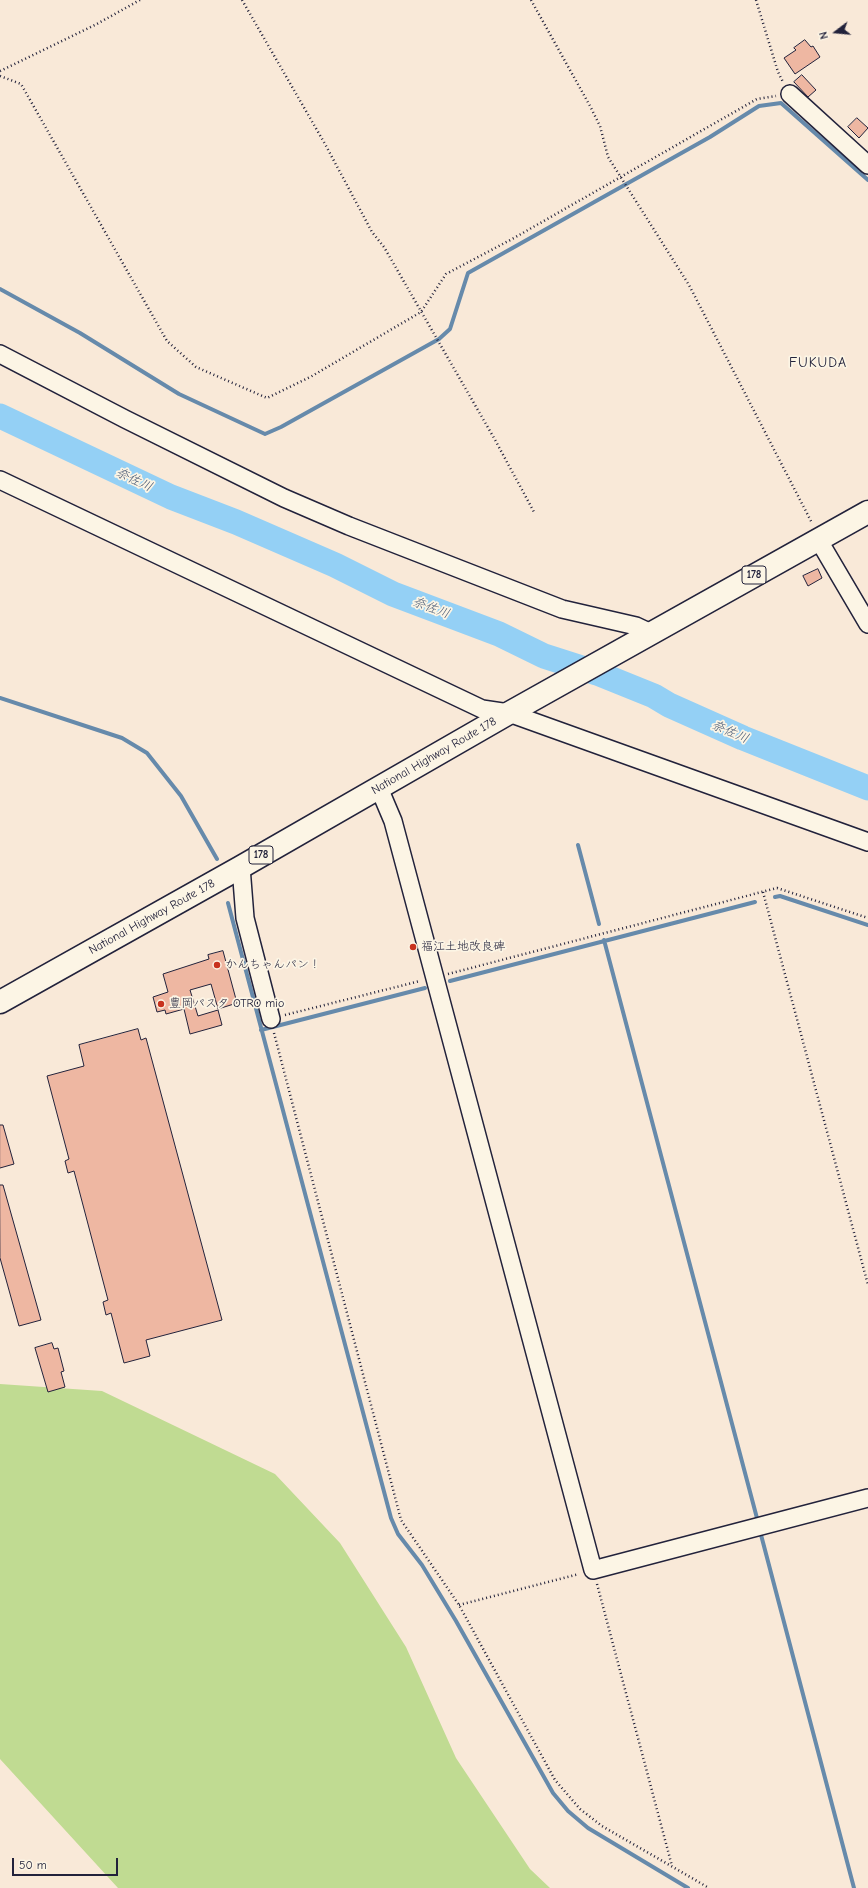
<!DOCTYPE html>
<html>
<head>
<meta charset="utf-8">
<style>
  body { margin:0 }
  #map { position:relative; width:868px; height:1888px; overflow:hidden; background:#f9e9d8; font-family:"Comic Neue",sans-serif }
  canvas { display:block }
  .north { position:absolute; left:816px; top:12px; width:40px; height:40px; -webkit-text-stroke:3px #fcf5e5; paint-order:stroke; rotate:254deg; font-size:11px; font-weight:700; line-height:16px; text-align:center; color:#22223b }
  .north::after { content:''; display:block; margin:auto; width:14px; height:18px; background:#22223b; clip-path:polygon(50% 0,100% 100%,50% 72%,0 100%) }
  .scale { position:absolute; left:12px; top:1858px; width:106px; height:18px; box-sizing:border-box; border:2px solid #22223b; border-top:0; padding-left:5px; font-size:12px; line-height:14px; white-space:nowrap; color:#22223b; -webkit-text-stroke:3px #fcf5e5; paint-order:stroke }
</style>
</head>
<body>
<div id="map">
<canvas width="868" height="1888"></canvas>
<div class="north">N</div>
<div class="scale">50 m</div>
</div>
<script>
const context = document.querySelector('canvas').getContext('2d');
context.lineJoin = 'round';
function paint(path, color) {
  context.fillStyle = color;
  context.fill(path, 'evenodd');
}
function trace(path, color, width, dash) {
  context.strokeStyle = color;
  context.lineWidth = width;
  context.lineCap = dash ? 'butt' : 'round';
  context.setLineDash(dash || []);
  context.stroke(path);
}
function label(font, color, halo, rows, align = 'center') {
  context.font = font + ' "Comic Neue","Klee One",sans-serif';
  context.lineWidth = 3.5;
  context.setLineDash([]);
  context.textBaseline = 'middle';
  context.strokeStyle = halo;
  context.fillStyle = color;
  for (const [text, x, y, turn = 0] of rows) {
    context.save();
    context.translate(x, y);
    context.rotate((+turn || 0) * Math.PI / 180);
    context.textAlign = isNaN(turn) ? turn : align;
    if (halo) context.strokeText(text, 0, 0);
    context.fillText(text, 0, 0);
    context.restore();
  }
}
paint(new Path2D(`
  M0 1384 102 1391 275 1474 340 1543 406 1647 456 1758 530 1869 550 1888H118L0 1759Z`), '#c0db92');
trace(new Path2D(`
  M0 289 80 333 179 394 265 434 281 427 439 339 450 329 468 273 710 137 759 106 781 103 868 180
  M0 698 122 738 147 753 181 796 217 859
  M578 845 599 924
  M775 897 780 896 868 925
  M228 903 391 1518 398 1534 422 1565 456 1621 553 1793 568 1811 588 1828 688 1888
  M604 940 758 1522
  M450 981 755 902
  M261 1030 425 988
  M760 1531 854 1888`), '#668aab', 4);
trace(new Path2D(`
  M0 416 171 497 236 522 335 565 393 594 499 634 544 656 597 673 654 696 669 705 743 738 868 788`), '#94d0f5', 25);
const building = new Path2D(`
  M805 40 811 47 813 46 820 57 795 74 784 58 796 50 794 48Z
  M802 75 816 90 808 97 794 82Z
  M857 118 868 128 859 138 848 127Z
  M818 569 822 578 808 586 803 576Z
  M223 951 237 1003 218 1009 211 984 190 990 198 1016 218 1010 222 1025 190 1034 184 1009 166 1014 165 1010 157 1012 153 997 168 992 163 974 209 959 208 955Z
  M138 1029 141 1040 146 1038 222 1320 146 1340 150 1356 124 1363 111 1313 106 1315 103 1302 108 1300 74 1171 68 1173 65 1161 69 1159 47 1076 84 1066 79 1045Z
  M0 1125H3L14 1164 0 1168Z
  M0 1185H3L41 1320 19 1326 0 1258Z
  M52 1343 54 1349 58 1348 64 1371 61 1372 65 1387 48 1392 35 1348Z`);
paint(building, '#eeb7a2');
trace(building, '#22223b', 1);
const minor = new Path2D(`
  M790 94 868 165
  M0 354 125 419 284 498 349 526 562 609 636 626 651 633
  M0 480 482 709 509 713 868 842
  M818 539 868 624
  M379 788 393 821 593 1570 868 1498
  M241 867 245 918 271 1019`);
const trunk = new Path2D(`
  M0 1002 241 867 509 713 868 512`);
trace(minor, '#22223b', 20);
trace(trunk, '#22223b', 25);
trace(new Path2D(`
  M242 0 325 144 372 232 384 247 494 438 534 512
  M531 0 590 106 600 126 608 157 689 285 812 523
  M756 0 778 72 783 82
  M0 71 95 25 140 0
  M0 76 21 84 167 341 196 367 267 398 312 376 421 312 446 274 514 238 757 99 776 96
  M763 892 868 1285
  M448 974 777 888 868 918
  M285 1015 420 981
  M274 1033 401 1520 459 1605 555 1780 580 1809 602 1826 709 1888
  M597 1584 672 1866
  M459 1605 579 1574`), '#22223b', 2.5, [1, 3]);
trace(minor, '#fcf5e5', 17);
trace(trunk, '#fcf5e5', 22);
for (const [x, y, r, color] of [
  [413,947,4,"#c8321e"],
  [217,965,4,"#c8321e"],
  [161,1004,4,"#c8321e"]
]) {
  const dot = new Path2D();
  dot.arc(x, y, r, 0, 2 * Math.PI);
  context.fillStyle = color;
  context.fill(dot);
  trace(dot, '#fcf5e5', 1.5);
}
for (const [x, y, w] of [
  [754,575,24],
  [261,855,24]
]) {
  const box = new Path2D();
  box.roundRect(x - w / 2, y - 9, w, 18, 3);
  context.fillStyle = '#fcf5e5';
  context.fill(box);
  trace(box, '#22223b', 1);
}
label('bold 11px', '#22223b', null, [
  ["178",754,575],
  ["178",261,855]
]);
label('12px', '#22223b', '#fcf5e5', [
  ["National Highway Route 178",434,756,-30],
  ["National Highway Route 178",152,917,-29]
]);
label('12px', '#22223b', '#fcf5e5', [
  ["福江土地改良碑",421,947],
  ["かんちゃんパン！",225,965],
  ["豊岡パスタ OTRO mio",169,1004]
], 'left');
label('italic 13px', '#445673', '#fcf5e5', [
  ["奈佐川",134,480,25],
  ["奈佐川",431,608,20],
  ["奈佐川",730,732,23]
]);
context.letterSpacing = '1px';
label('14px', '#22223b', '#fcf5e5', [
  ["FUKUDA",818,363]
]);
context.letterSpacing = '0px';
</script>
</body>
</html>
